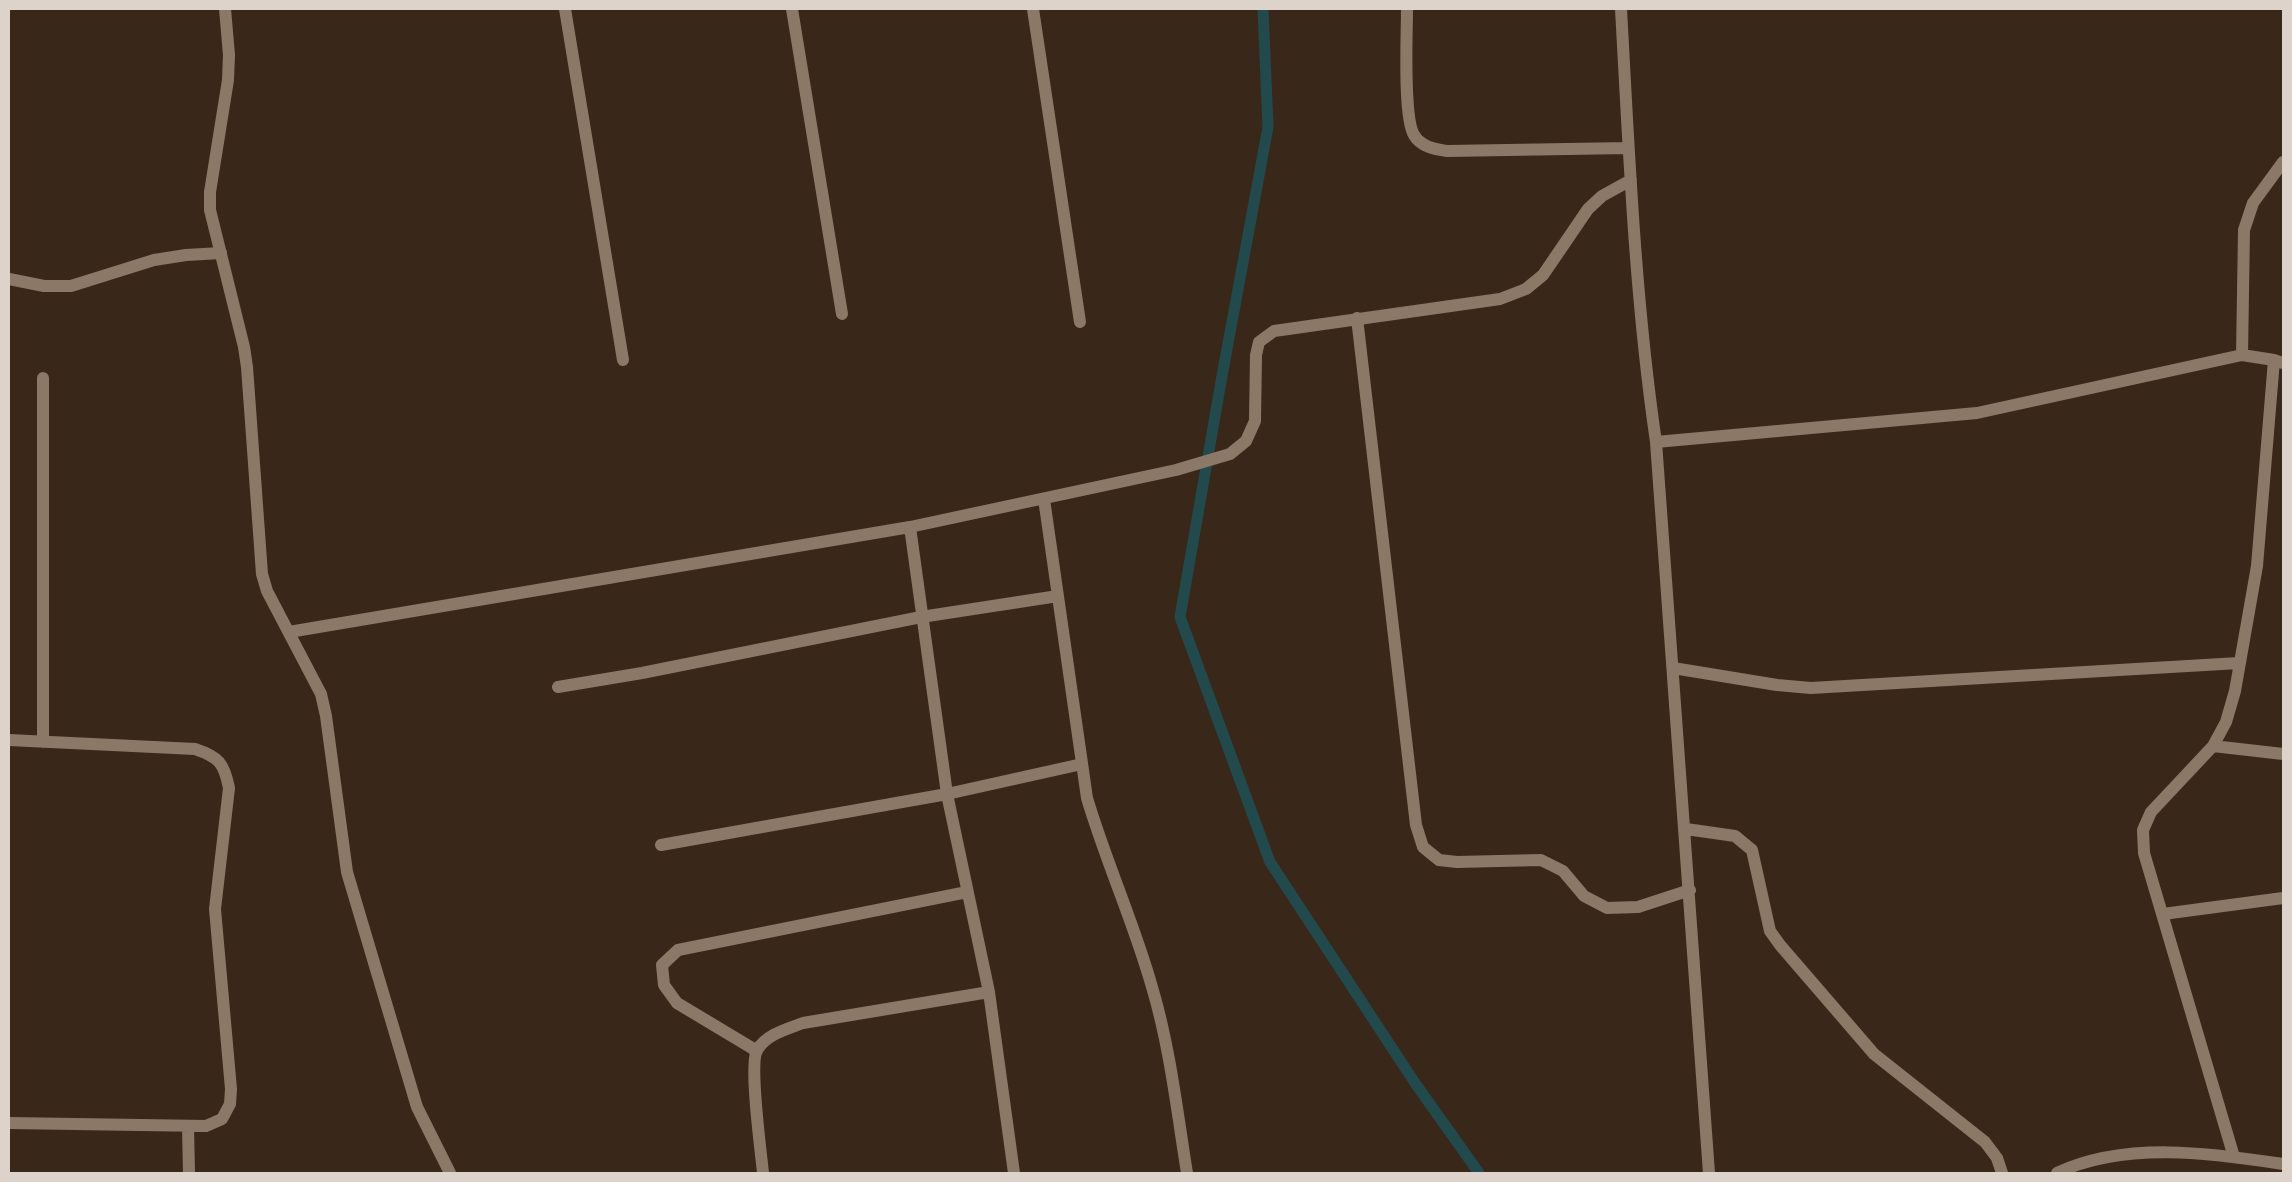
<!DOCTYPE html>
<html>
<head>
<meta charset="utf-8">
<style>
  body { margin:0 }
  #map { position:relative; width:2292px; height:1182px; overflow:hidden; background:#39281a; font-family:Mulish,sans-serif }
  canvas { display:block }
  .frame { position:absolute; inset:0; border:10px solid #ded3ca; pointer-events:none }
</style>
</head>
<body>
<div id="map">
<canvas width="2292" height="1182"></canvas>
<div class="frame"></div>
</div>
<script>
const context = document.querySelector('canvas').getContext('2d');
context.lineJoin = 'round';
function trace(path, color, width, dash) {
  context.strokeStyle = color;
  context.lineWidth = width;
  context.lineCap = dash ? 'butt' : 'round';
  context.setLineDash(dash || []);
  context.stroke(path);
}
trace(new Path2D(`
  M1263 9 1268 127 1222 376 1180 617 1270 862 1415 1083 1479 1173`), '#224a4d', 11);
trace(new Path2D(`
  M9 279 44 286H71L154 260 186 255 221 253`), '#8c7867', 12);
trace(new Path2D(`
  M225 9 229 55 228 80 210 192V210L244 347 247 367 262 574 267 591 321 694 326 716 347 872 417 1107 450 1173
  M565 9 623 360
  M792 9 842 314
  M1033 9 1080 322
  M1407 9C1407 34 1403 117 1414 135 1421 147 1435 149 1447 151L1628 148
  M1621 9C1629 153 1635 299 1656 442L1709 1173
  M1357 318 1416 825 1423 847 1439 860 1457 862 1541 860 1563 871 1584 896 1607 908 1638 907 1690 890
  M2242 355 2244 230 2253 203 2283 162
  M1656 442 1977 413 2242 355 2274 360 2283 363
  M1044 499 1087 798C1106 862 1134 923 1152 987 1170 1047 1177 1111 1187 1173
  M910 527 947 794 989 992 1014 1173
  M289 632 910 527 1176 470 1230 454 1246 441 1255 421 1256 355 1259 342 1274 331 1500 299 1526 289 1543 275 1588 209 1602 196 1631 180
  M1673 668 1777 685 1811 688 2239 663
  M558 687 642 673 921 617 1058 596
  M9 740 195 749C219 757 224 763 229 788L215 909 231 1089 230 1104 222 1119 206 1126 9 1123
  M43 742V378
  M2213 746 2283 754
  M1686 829 1735 836 1752 850 1770 931 1780 945 1874 1054 1985 1142 1997 1158 2002 1173
  M661 845 947 794 1082 764
  M2163 914 2283 898
  M757 1051 677 1003 664 985 662 965 678 950 967 892
  M188 1126 189 1173
  M2234 1157 2144 853 2143 830 2151 812 2213 746 2226 722 2235 691 2257 566 2274 360
  M763 1173C761 1152 749 1065 757 1050 767 1034 787 1029 803 1023L989 992
  M2057 1173C2125 1141 2211 1153 2283 1164`), '#8c7867', 12);
</script>
</body>
</html>
